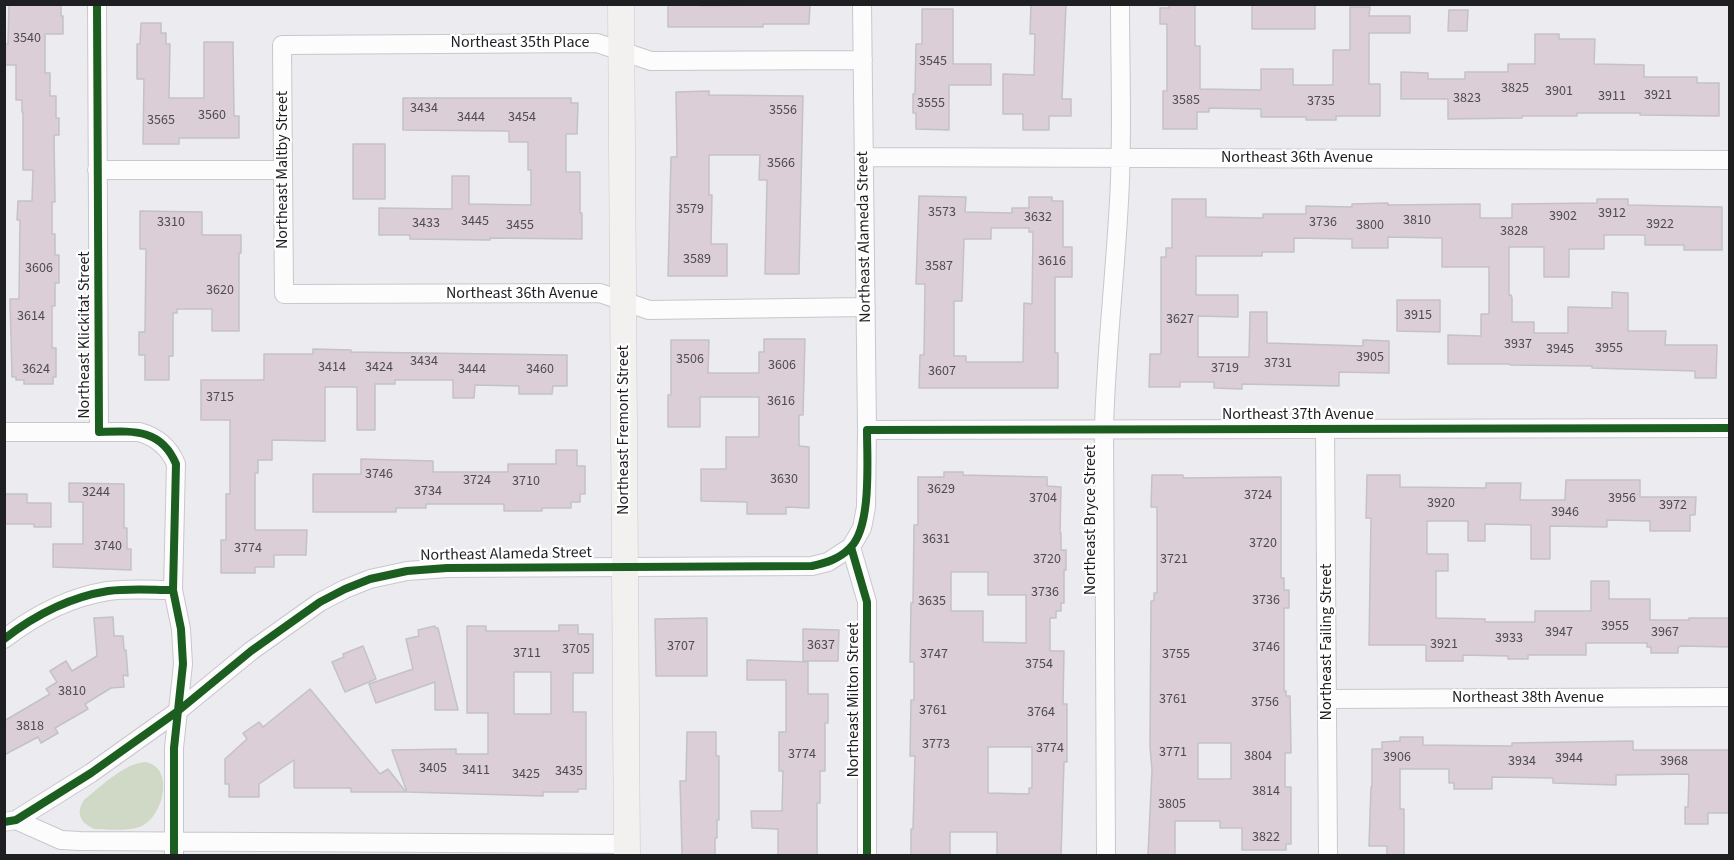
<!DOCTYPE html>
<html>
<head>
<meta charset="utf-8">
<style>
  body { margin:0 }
  #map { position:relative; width:1734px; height:860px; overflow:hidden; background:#ebebf0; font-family:"Source Sans 3",sans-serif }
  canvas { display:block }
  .frame { position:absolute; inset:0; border:6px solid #1e1f21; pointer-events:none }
</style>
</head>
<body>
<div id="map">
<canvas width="1734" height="860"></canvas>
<div class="frame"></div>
</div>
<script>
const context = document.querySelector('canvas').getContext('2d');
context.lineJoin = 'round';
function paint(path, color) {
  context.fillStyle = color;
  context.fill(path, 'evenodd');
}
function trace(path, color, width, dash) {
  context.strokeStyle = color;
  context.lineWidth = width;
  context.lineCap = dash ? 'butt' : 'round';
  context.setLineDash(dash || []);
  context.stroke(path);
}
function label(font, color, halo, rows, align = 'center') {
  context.font = font + ' "Source Sans 3",sans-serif';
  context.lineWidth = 4.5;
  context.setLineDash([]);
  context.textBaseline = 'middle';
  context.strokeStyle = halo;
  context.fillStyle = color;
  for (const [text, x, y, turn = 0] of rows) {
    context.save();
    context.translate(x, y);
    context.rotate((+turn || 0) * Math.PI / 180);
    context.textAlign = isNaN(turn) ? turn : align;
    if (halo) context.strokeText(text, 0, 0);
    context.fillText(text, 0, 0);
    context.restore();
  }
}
paint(new Path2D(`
  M145 762C175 767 164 815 142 826 129 832 109 829 95 829 81 824 75 813 84 800 100 787 125 763 145 762Z`), '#d0d8c6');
const building = new Path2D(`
  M9 4H61V16H63V34H45V73H50V96H56V118H59V135H54L55 202H52V234H55V255H59V283H55V306H52V348H56V377H53V384H24V380H16V377H12L10 299H19L20 220H17L18 201H32L33 170H23V112H22V100H16V65H4V44H8Z
  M668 4H700V6L810 4 809 24H763V27H668Z
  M1031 4H1066L1062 99H1071V116H1049V130H1023V114H1003V74L1034 75 1035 34H1030Z
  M1169 4H1195V46H1200V89L1261 90V69H1293V85H1333V50H1350V7H1370L1369 16H1410V33H1369V84H1380V116H1336V120H1306V117H1261V109L1209 108V112H1197V129H1163V91H1167V24H1160V8H1169Z
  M1252 5H1315V29H1252Z
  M922 9H953V64H991V85H949V130L916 129V113H913V94H915L916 44H922Z
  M1449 10H1468L1467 31H1448Z
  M141 23H161V33H166V44H170L169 98H204V42H233L234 116H239V138H179V144H143L144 79H137V44H140Z
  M1535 34H1559V39H1595L1594 64 1644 65V77H1697V83H1719V116L1640 115V113H1577V116H1522V118L1448 119V99H1401V72L1428 73V79H1465V72H1508V64H1535Z
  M709 91V95L803 96 799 274H765L767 180H759L760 155H709V195H712L711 244H727V276H668L671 157H677L676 92Z
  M403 98H571V103H578L577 134H566V172H580V213H582V239L490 238V240L410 239V235H379V208L452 209V176H469V204L531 205V170H528V142H509V131L403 130Z
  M353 144H385V199H353Z
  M919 196 966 197 965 212 1012 213V208H1029V197H1052V201H1063V247H1072V277H1055V353H1058V388H919L920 355H924L925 284H916ZM991 228H1029V232H1033L1032 304 1024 303 1023 362H966V356H954V301H962L964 239H991Z
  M1172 199H1206V217L1263 218V214H1306V206L1352 207V204L1388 203V205L1480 204V218H1512V204L1597 203V199H1628V205L1722 207V250H1684V245H1645V235H1604V249H1569V277H1544V247H1509V295H1511L1512 298V322H1534V333H1568V307L1612 308V292L1628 293V331H1666L1665 345H1717L1716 378H1695V371L1592 368V366L1510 365V364H1448V335L1481 336V314H1489V267H1442V238L1388 237V248H1352V239L1294 238V252H1262V256H1196V295H1238V317L1198 316V357H1249L1250 312H1267V343L1363 346V340L1389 341V373L1339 372V386L1242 384V389L1214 388V382H1180V387H1149L1150 354H1161V257H1166V248H1172Z
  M140 211 202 212V235H241V253H239V331H212V309H177V313H173V356H169V380H145V355H139V332H145L146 249H140Z
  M1397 300H1440V332L1397 331Z
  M764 339H805L803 415H799V446L809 447V508L786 507V514H747V502L701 501V469H726V437H759V397H700V427H668V395H671V340H709L708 373H759V352H764Z
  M313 349 351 350V352L567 355V386H553L552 394H519V386L475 385 474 398H453V380H395V384H375V430H357V387H325V441L272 440V460H258V473H255V530H307L306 555H274V567H255V573H221V540H226V494H230V420H201V380H264V354H313Z
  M556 450H577V466H585V494H580V502H571V508H542V511H504V504H426V508H396V512H313V474H361V459L433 461V472H508V464H556Z
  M944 472H963V475L1047 477V486L1061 487 1060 533H1061V550H1066V570H1064V603H1061V611H1056V618H1050V651H1064L1063 704H1067V762H1064L1061 855H997V832H950V855H911V829H913L915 756H910L911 700H914V662H910L911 603H913L914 525H918V477H944ZM951 572H988V595H1026V643L983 642V611H951ZM988 747H1032V788H1029V794L988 793Z
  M1152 475H1183V478L1281 477V578H1284V590H1289V608H1284V691H1286V696H1290L1291 753H1285V787H1291V844H1286V850H1242V828H1220V821H1175V855H1148L1152 770 1150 747 1151 601H1154V593H1157V507H1151ZM1198 743H1231V779H1198Z
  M1367 475H1400V487L1486 488V483H1521L1520 500H1565L1566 480H1640V497H1696L1695 515H1690V531H1650V521L1607 520V527L1550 526V559H1531V525L1485 524V541H1468V521H1427V554H1448V571H1436V618L1485 619V622H1535V611H1591V581H1609V599H1650V620H1689V618H1730V647L1682 646 1678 647V653H1651V647H1647V643H1586V655H1528V659H1508V656L1463 655V661H1426V645H1369L1371 518H1366Z
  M69 483 124 484V528H127V549H131V570L53 567V544H83V502H69Z
  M4 494H27V503H51V527H34V524H4Z
  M113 617 114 636H123L124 650H126L128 676 123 675 124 687 111 688 85 704 88 709 55 728 58 733 41 743 38 737 4 755V721L50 694 46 689 57 682 50 671 66 661 72 671 97 656 94 618Z
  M707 618V676H656L655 619Z
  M559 625H578V634H593V673H573V712H586V789H578V792H543V796L407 792 392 750 456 749V754H488V713H467V626H486V631H559ZM514 672H551V714H514Z
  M435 626V628H438L458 710H435V682L376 703 369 684 413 669 406 639 419 636 418 630Z
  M803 629 839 630 838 661H803Z
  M363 646 376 679 345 692 332 662 344 657 343 654Z
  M747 660 808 662V694H828V723H825V771H820V803H817V855H778V829L752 828 751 811H782L783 771H779V732H786V680H747Z
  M310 689 380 774 388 769 406 792H351V788H295L294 787V760L259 784V797H229V784H225V759L247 739 243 733 259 722 263 727Z
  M687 732H716V756H719V820H717V838H715V855H682L680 781H686Z
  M1400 737H1423V745L1512 746V743L1633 741V750H1730V813H1708V824H1685V807H1688L1689 774 1616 775V785L1553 783V778L1492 777V789H1454V783H1449V769H1400V809H1404V855H1387V846H1369L1371 787H1372V749H1382V742L1400 741Z`);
paint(building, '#dbced6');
trace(building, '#c3c2c5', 1.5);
const street = new Path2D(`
  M97 4 99 432
  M863 60 651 61 597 43 282 45 284 294 600 293 649 310 866 307
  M864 157 1730 160
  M97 170H283
  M1325 429 1328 856
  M867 430 1730 428
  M4 432H139C157 437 169 447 176 464L173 590 181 629 183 664 174 748V856
  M851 547 867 602V856
  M4 639C35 615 70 597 108 591 130 588 152 590 173 590
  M1327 699 1730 697
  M16 820 61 840 80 841 627 844
  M4 822 16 820 91 773 178 711 251 651 320 602 345 589 370 579 407 571 447 568 812 566 828 562 851 547 862 528 866 507 867 430 862 4
  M1106 856 1104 428C1106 352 1115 277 1119 201 1123 135 1120 70 1120 4`);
const secondary = new Path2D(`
  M621 4 627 856`);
trace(street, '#c8c8cc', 20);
trace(secondary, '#c8c8cc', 27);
trace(street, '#fcfcfd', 18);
trace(secondary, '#f3f1f0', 26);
trace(new Path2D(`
  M97 4 99 432C132 431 161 428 176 464L173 590 181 629 183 664 174 748V856
  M851 547 867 602V856
  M4 639C35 615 70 597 108 591 130 588 152 590 173 590
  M4 822 16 820 91 773 178 711 251 651 320 602 345 589 370 579 407 571 447 568 812 566C826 563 839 559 850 548 872 527 867 459 867 430L1730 428`), '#1b5e20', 8);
label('14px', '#4d4b4e', null, [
  ["3540",27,39],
  ["3545",933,62],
  ["3825",1515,89],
  ["3901",1559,92],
  ["3921",1658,96],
  ["3911",1612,97],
  ["3823",1467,99],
  ["3585",1186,101],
  ["3735",1321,102],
  ["3555",931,104],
  ["3434",424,109],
  ["3556",783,111],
  ["3560",212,116],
  ["3444",471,118],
  ["3454",522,118],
  ["3565",161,121],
  ["3566",781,164],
  ["3579",690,210],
  ["3573",942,213],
  ["3912",1612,214],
  ["3902",1563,217],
  ["3632",1038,218],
  ["3810",1417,221],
  ["3445",475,222],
  ["3310",171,223],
  ["3736",1323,223],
  ["3433",426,224],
  ["3922",1660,225],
  ["3455",520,226],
  ["3800",1370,226],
  ["3828",1514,232],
  ["3589",697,260],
  ["3616",1052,262],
  ["3587",939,267],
  ["3606",39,269],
  ["3620",220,291],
  ["3915",1418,316],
  ["3614",31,317],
  ["3627",1180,320],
  ["3937",1518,345],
  ["3955",1609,349],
  ["3945",1560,350],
  ["3905",1370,358],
  ["3506",690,360],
  ["3434",424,362],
  ["3731",1278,364],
  ["3606",782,366],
  ["3414",332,368],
  ["3424",379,368],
  ["3719",1225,369],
  ["3624",36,370],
  ["3444",472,370],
  ["3460",540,370],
  ["3607",942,372],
  ["3715",220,398],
  ["3616",781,402],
  ["3746",379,475],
  ["3630",784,480],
  ["3724",477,481],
  ["3710",526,482],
  ["3629",941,490],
  ["3734",428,492],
  ["3244",96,493],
  ["3724",1258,496],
  ["3704",1043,499],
  ["3956",1622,499],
  ["3920",1441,504],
  ["3972",1673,506],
  ["3946",1565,513],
  ["3631",936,540],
  ["3720",1263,544],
  ["3740",108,547],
  ["3774",248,549],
  ["3720",1047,560],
  ["3721",1174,560],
  ["3736",1045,593],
  ["3736",1266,601],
  ["3635",932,602],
  ["3955",1615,627],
  ["3947",1559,633],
  ["3967",1665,633],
  ["3933",1509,639],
  ["3921",1444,645],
  ["3637",821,646],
  ["3707",681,647],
  ["3746",1266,648],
  ["3705",576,650],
  ["3711",527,654],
  ["3747",934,655],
  ["3755",1176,655],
  ["3754",1039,665],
  ["3810",72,692],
  ["3761",1173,700],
  ["3756",1265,703],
  ["3761",933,711],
  ["3764",1041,713],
  ["3818",30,727],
  ["3773",936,745],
  ["3774",1050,749],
  ["3771",1173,753],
  ["3774",802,755],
  ["3804",1258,757],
  ["3906",1397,758],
  ["3944",1569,759],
  ["3934",1522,762],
  ["3968",1674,762],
  ["3405",433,769],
  ["3411",476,771],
  ["3435",569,772],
  ["3425",526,775],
  ["3814",1266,792],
  ["3805",1172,805],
  ["3822",1266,838]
]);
label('16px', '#1e1f21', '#fff', [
  ["Northeast 35th Place",520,43],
  ["Northeast 36th Avenue",1297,158],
  ["Northeast Maltby Street",283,170,-90],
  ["Northeast Alameda Street",865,237,-91],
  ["Northeast 36th Avenue",522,294],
  ["Northeast Klickitat Street",85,335,-90],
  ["Northeast 37th Avenue",1298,415],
  ["Northeast Fremont Street",624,430,-90],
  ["Northeast Bryce Street",1091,520,-90],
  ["Northeast Alameda Street",506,555,-1],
  ["Northeast Failing Street",1327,642,-90],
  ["Northeast 38th Avenue",1528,698],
  ["Northeast Milton Street",854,700,-90]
]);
</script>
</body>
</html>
